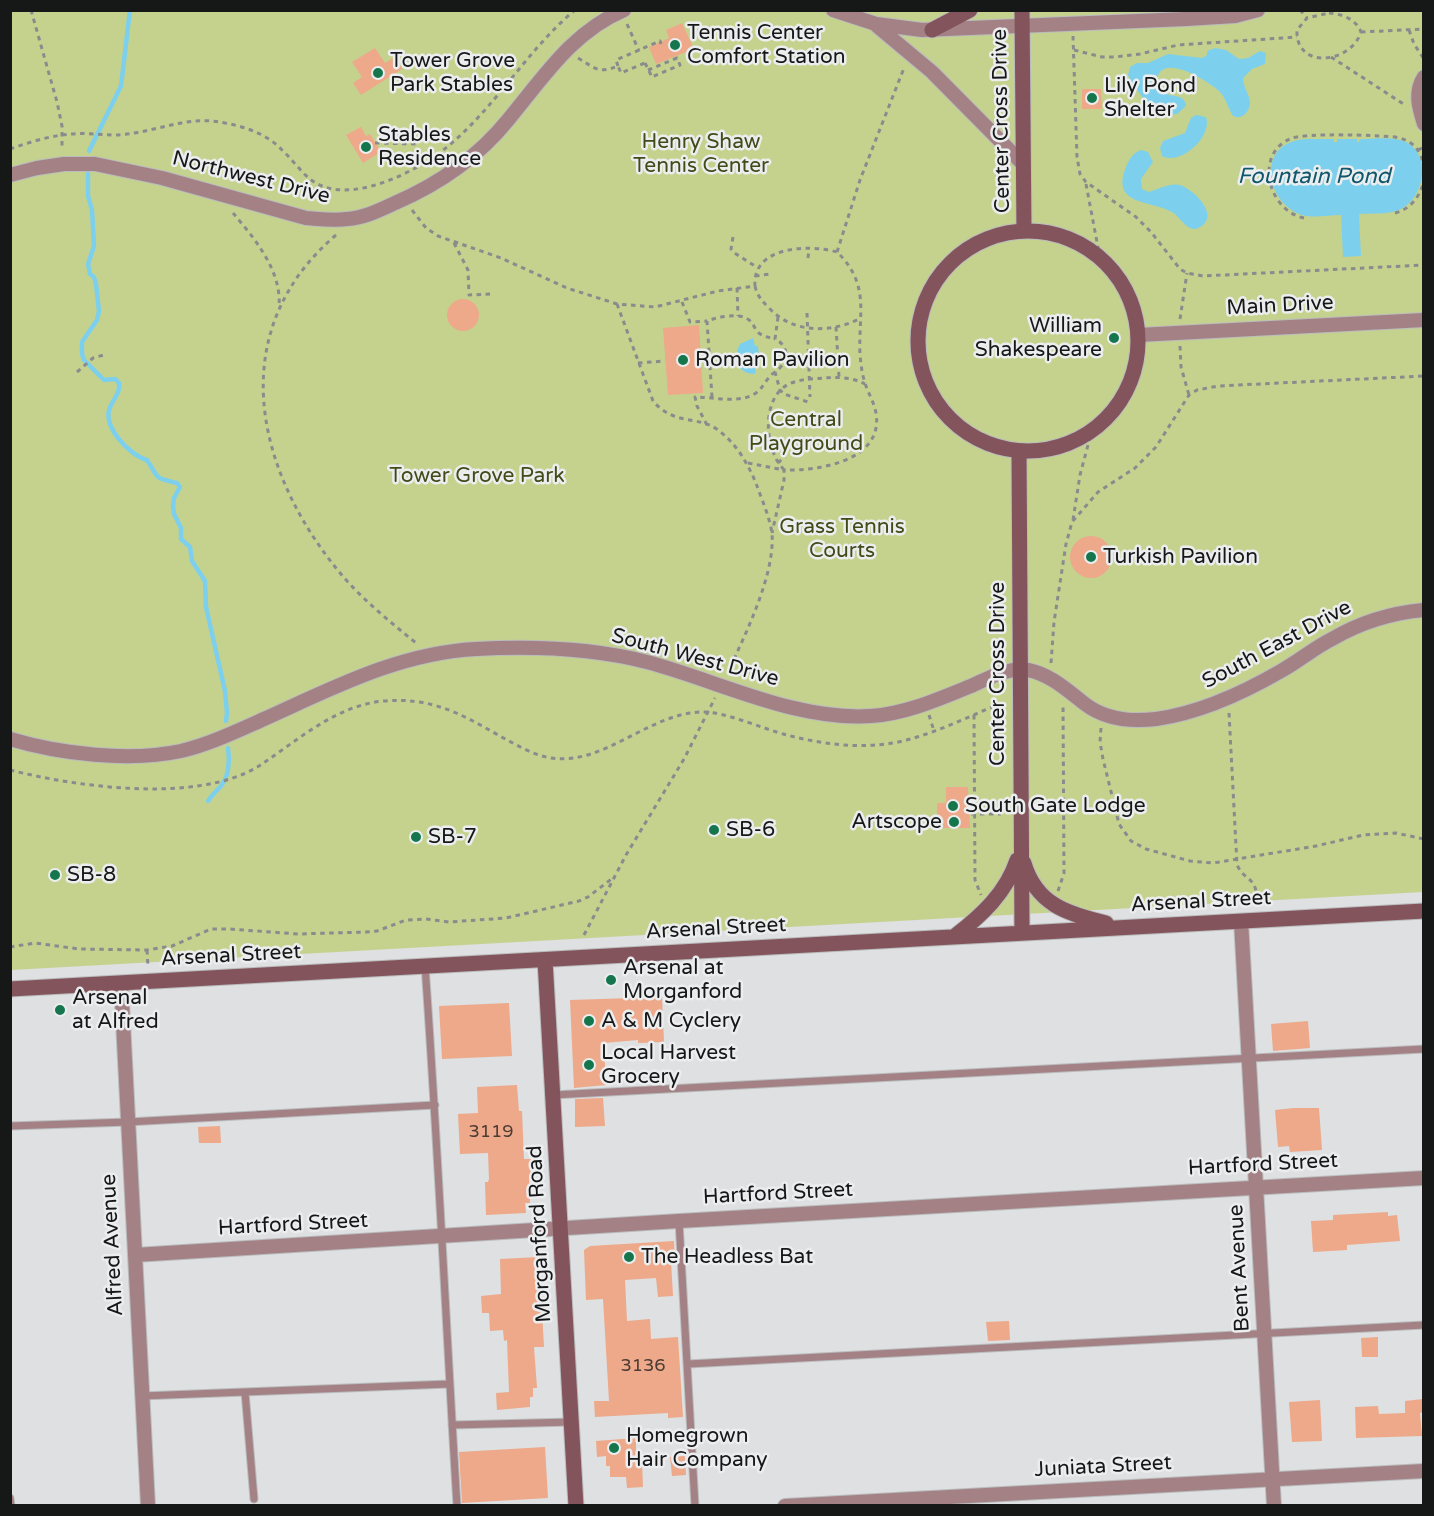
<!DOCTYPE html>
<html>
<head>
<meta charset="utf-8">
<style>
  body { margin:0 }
  #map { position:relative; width:1434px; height:1516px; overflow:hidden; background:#dee0e1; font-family:"Varela Round",sans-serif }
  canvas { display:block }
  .frame { position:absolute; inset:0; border:12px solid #161717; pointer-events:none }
</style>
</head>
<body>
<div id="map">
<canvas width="1434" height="1516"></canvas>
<div class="frame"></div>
</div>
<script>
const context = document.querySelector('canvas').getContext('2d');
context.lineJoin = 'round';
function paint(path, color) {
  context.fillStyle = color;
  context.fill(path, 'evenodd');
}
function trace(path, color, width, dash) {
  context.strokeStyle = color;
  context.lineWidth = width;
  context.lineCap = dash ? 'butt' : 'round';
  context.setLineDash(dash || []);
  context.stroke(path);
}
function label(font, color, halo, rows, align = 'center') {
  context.font = font + ' "Varela Round",sans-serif';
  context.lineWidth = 5;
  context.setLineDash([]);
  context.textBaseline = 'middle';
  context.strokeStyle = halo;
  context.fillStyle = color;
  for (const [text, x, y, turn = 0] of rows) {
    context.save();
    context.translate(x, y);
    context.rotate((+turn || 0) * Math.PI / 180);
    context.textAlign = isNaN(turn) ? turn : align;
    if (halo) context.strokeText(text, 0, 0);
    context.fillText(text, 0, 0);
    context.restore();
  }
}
paint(new Path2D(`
  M11 11H1423V892L11 970Z`), '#c5d28e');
paint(new Path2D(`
  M1215 48 1226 50 1239 59 1248 58 1260 51 1266 53 1265 64 1252 69 1243 78C1243 87 1250 95 1250 103 1249 113 1242 120 1233 116 1228 108 1226 98 1219 91 1206 79 1154 48 1157 86 1168 102 1184 90 1186 106L1177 114C1155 117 1137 93 1128 75L1130 67 1137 63H1148L1168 54 1202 58 1207 55V51Z
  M1196 115 1206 117C1213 136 1181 166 1162 156L1160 148 1163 141 1185 133 1191 118Z
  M1305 139H1334V142H1337V139H1357V142H1359L1360 139C1374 139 1393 136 1406 142 1432 155 1424 198 1401 209 1389 215 1372 213 1359 214L1361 256 1343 257 1341 215C1329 215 1311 219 1299 214 1263 198 1258 142 1305 139Z
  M1141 150 1148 152 1153 162 1141 179 1142 189 1149 192C1159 189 1169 183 1180 185 1193 189 1219 214 1202 226 1188 236 1182 218 1172 212 1151 200 1110 206 1126 167 1129 159 1133 153 1141 150Z
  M753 338 755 346H758L760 367H756L755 374C737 374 732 358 740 344Z`), '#7cd0ed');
trace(new Path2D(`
  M89 151 121 86 130 10
  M88 174V196L92 210 94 246 88 264 90 274 94 277 96 284 99 311 97 320 82 342V354L84 360 104 380 115 379 119 383C120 393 115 397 111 405 100 425 129 455 147 460 160 480 153 477 177 483L180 487 174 498 173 506 174 514 181 528V539L190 547 192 561 205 581 206 607 225 691 227 713 226 721
  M208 801C212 795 216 791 221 786 229 776 230 760 228 748`), '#7cd0ed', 4.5);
paint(new Path2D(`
  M682 23 694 49 656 64 649 47 669 38 666 30Z
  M375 48 385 63 395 57 402 69 361 95 353 83 362 77 352 62Z
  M1082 89H1101L1102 109H1082Z
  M361 127 366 136 370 134 381 152 363 163 346 135Z
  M447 315a16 16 0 1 1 32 0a16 16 0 1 1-32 0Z
  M699 325 703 393 668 395 663 328Z
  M1070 557a21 21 0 1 1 42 0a21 21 0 1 1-42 0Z
  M946 787H968L970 828H937V803H946Z
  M662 997 664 1042 638 1043V1040L604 1043 606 1085 574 1088 570 1000Z
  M509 1003 512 1056 442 1059 439 1006Z
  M1308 1021 1310 1048 1273 1051 1271 1024Z
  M517 1085 519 1111H522L524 1159H534L535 1176H529L530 1203H525L526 1213 486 1215 485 1182H488L489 1179 488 1153 460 1154 458 1114 478 1113 477 1087Z
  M603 1098 605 1126 575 1127V1099Z
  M1294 1108H1319L1322 1150 1290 1152 1289 1146 1278 1147 1275 1110Z
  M220 1126 221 1143H199L198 1127Z
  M1388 1212V1216L1397 1215 1400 1241 1347 1245V1250L1313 1252 1311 1221 1333 1220V1215Z
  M674 1241 675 1261H671L673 1296 658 1297 656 1278 625 1280 627 1321 650 1319 651 1339 678 1337 683 1417 668 1418V1413L595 1417 594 1401H609L603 1299 586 1300 584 1250 590 1246Z
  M539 1257 544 1347H534L537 1388H533V1397H530V1407L497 1410 496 1393 509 1392 507 1340 504 1341 503 1330 490 1331 489 1313H482L481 1296 501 1294 500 1259Z
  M1009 1321 1010 1340 988 1341 986 1322Z
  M1378 1337V1357H1362L1361 1338Z
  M1423 1399 1424 1412 1420 1413 1422 1436 1356 1438 1355 1407 1378 1406 1379 1414 1405 1413V1401Z
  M1320 1400 1322 1441 1292 1442 1289 1402Z
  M636 1438V1463L642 1462 643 1487 627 1488 626 1477H610V1466H606V1456L597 1457 596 1441Z
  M545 1447 548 1498 462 1503 459 1452Z
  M685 1456 686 1475 672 1476 670 1457Z`), '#eda98a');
const lane = new Path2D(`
  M425 966C438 1146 446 1326 457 1506
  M553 1095 1424 1049
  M10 1126 128 1122 435 1105
  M679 1221 695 1506
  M688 1364 1424 1325
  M245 1392 254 1499
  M142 1396 449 1384
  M452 1425 572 1422
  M10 1498 11 1506`);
const street = new Path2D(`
  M833 10 876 24 922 30 1186 19 1235 16 1258 10
  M877 26 932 72 1023 164
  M1424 77C1414 92 1419 108 1424 124
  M10 175 37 168 64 164H95L162 178 306 218C320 219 333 221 347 219 364 218 380 210 395 203 439 184 478 157 508 120 543 78 572 32 624 10
  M1138 335 1424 320
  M10 739C60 754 130 762 181 751 210 744 237 731 264 719 333 688 399 653 476 649 532 646 592 648 647 662 719 681 795 721 871 716 905 714 939 699 971 686 989 678 1007 667 1028 670 1050 674 1068 691 1085 704 1106 720 1131 722 1156 719 1200 713 1243 693 1281 671 1299 661 1314 648 1332 639 1361 622 1390 613 1424 610
  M1241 921 1274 1506
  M121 983 148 1506
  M135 1255 679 1221 1424 1178
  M785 1506 1424 1471`);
const secondary = new Path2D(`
  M1022 10 1024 231
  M932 30 970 10
  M918 341a110 110 0 1 1 220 0a110 110 0 1 1-220 0Z
  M1019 451 1022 932
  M1024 863C1036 904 1067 914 1106 923
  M955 936C982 915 1006 893 1017 860
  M545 960 576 1506
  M10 989 1424 911`);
trace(lane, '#babcbd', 9);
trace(street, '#babcbd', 16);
trace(secondary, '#babcbd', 17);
trace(new Path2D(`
  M31 10 57 102 62 126V149
  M931 10V11
  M1300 10 1307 18
  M1329 13C1342 14 1356 19 1361 32 1351 64 1295 70 1297 30L1307 18Z
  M627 24 639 51
  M1409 30 1414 44 1424 59
  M1361 32 1424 29
  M1073 36 1077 157 1080 174 1086 182 1136 217 1151 232 1180 269 1187 273 1203 276 1424 265
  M1074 50 1102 57H1115L1140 54 1178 45 1297 37
  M1331 57 1405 105
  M578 58C595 68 598 74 618 66L621 73 645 63 644 61
  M645 63 653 79
  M618 66 616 60 660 41 661 44
  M648 70 677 58 680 65 652 77
  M375 143 418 144
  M10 149C30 142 52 135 72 134 91 132 109 137 127 134 162 130 189 115 225 123 246 127 267 134 282 150 292 159 300 171 310 179 342 205 399 179 429 160 488 122 521 55 575 10
  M1418 150 1424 147
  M1086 184 1100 258
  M412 210 426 228 438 236 501 258 567 288 617 304 655 307 718 291 755 286C752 246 809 244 837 252 871 285 858 314 860 355 861 365 862 374 865 383 868 393 874 402 876 413 884 461 818 471 784 470V480L772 533
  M233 213C255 239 282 271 279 307
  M1395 213C1411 209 1420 196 1424 181
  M1304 218C1268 211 1253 153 1292 138 1307 133 1376 135 1395 137 1412 140 1421 149 1424 167
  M336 235C225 330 254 466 336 568 359 597 388 620 416 643
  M733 237 731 249 733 252 758 268
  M454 243 468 270 469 295 492 294
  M837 252 860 180 904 68
  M808 258 809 249
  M755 276 770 274
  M755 286C757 296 763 302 770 309 794 334 832 333 861 318
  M737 288 738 316
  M682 302 690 322 707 321
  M617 304 653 401C674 426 698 415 718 430 736 443 749 465 757 486 762 500 770 518 772 534 775 575 745 635 728 672
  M807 313 810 397
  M778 317 775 339C791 347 788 363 775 372L780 390 784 394 808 402
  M1180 319 1187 273
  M836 327 839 377
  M1180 346 1181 367 1189 395
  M701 359H709
  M638 363 665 361
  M77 372 93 358 107 354
  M712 397 707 321C718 317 739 312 749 320 753 323 753 325 755 328 759 336 767 337 775 339
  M707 425 697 406 695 397C713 397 741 404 756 393 764 387 766 378 775 372
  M748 463 784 470
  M778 463 785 456
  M784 470C780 465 776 460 774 454 765 433 765 398 787 385 798 379 812 379 824 378 839 377 851 377 865 384
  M1073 520 1080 475 1092 430
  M1051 663 1054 622 1066 544 1072 522 1098 492 1135 468 1156 447 1189 395 1197 390 1218 386 1424 376
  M1229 713 1237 865C1246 883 1255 874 1258 902
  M929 715 934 731
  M974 715 975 880 981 895
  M1101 728 1100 742 1103 759 1119 824 1131 841 1146 849 1190 861 1213 863 1316 846 1363 835 1396 833 1424 839
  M10 770C77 787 198 804 259 766 297 741 336 705 384 701 430 697 460 713 498 735 515 744 532 755 551 758 604 766 647 714 701 712 724 711 763 729 787 735 829 746 875 751 917 737 947 728 976 713 1005 702
  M971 814H1001
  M1058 891 1064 873 1063 704
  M584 935 626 855 684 759 715 698
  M10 947 35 943 79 949 147 950 172 946 211 929H229L298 934 366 932 377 931 406 920 426 919 449 922 506 918 579 901 588 897 614 877
  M147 950 148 967`), '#898b8c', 3, [4.5, 4.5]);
trace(lane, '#a38185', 7);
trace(street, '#a38185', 14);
trace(secondary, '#83545b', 15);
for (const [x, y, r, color] of [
  [675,45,6,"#15764d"],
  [378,73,6,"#15764d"],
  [1092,98,6,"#15764d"],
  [366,147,6,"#15764d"],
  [1114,338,6,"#15764d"],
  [683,360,6,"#15764d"],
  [1091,557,6,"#15764d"],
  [953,806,6,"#15764d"],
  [954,822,6,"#15764d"],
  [714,830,6,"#15764d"],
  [416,837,6,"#15764d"],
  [55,875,6,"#15764d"],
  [611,980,6,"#15764d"],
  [60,1010,6,"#15764d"],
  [589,1021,6,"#15764d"],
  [589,1065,6,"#15764d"],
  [629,1257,6,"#15764d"],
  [614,1448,6,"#15764d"]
]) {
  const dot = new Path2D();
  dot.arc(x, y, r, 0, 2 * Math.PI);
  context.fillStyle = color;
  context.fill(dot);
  trace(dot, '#ebedef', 2);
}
label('18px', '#4c3c34', null, [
  ["3119",491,1132],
  ["3136",643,1366]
]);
label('21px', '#161717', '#ebedef', [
  ["Tennis Center",687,33],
  ["Comfort Station",687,57],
  ["Tower Grove",390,61],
  ["Park Stables",390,85],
  ["Lily Pond",1104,86],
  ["Shelter",1104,110],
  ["Stables",378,135],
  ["Residence",378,159],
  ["William",1102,326,"right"],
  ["Shakespeare",1102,350,"right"],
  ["Roman Pavilion",695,360],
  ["Turkish Pavilion",1103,557],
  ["South Gate Lodge",965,806],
  ["Artscope",942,822,"right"],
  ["SB-6",726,830],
  ["SB-7",428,837],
  ["SB-8",67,875],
  ["Arsenal at",623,968],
  ["Morganford",623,992],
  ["Arsenal",72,998],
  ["at Alfred",72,1022],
  ["A & M Cyclery",601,1021],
  ["Local Harvest",601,1053],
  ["Grocery",601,1077],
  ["The Headless Bat",641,1257],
  ["Homegrown",626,1436],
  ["Hair Company",626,1460]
], 'left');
label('21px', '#161717', '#ebedef', [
  ["Center Cross Drive",1002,121,-91],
  ["Northwest Drive",251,178,14],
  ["Main Drive",1280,306,-3],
  ["South East Drive",1277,645,-28],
  ["South West Drive",695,658,15],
  ["Center Cross Drive",998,674,-90],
  ["Arsenal Street",1201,902,-3],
  ["Arsenal Street",716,929,-3],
  ["Arsenal Street",231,956,-3],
  ["Hartford Street",1263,1165,-3],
  ["Hartford Street",778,1194,-3],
  ["Hartford Street",293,1225,-3],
  ["Morganford Road",540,1234,-93],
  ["Alfred Avenue",113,1245,-93],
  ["Bent Avenue",1240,1268,-93],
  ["Juniata Street",1103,1467,-3]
]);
label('21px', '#434a18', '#ebedef', [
  ["Henry Shaw",701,142],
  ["Tennis Center",701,166],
  ["Central",806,420],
  ["Playground",806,444],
  ["Tower Grove Park",477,476],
  ["Grass Tennis",842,527],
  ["Courts",842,551]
]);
label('italic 22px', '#10576b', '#ebedef', [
  ["Fountain Pond",1314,177]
]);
</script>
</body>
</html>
